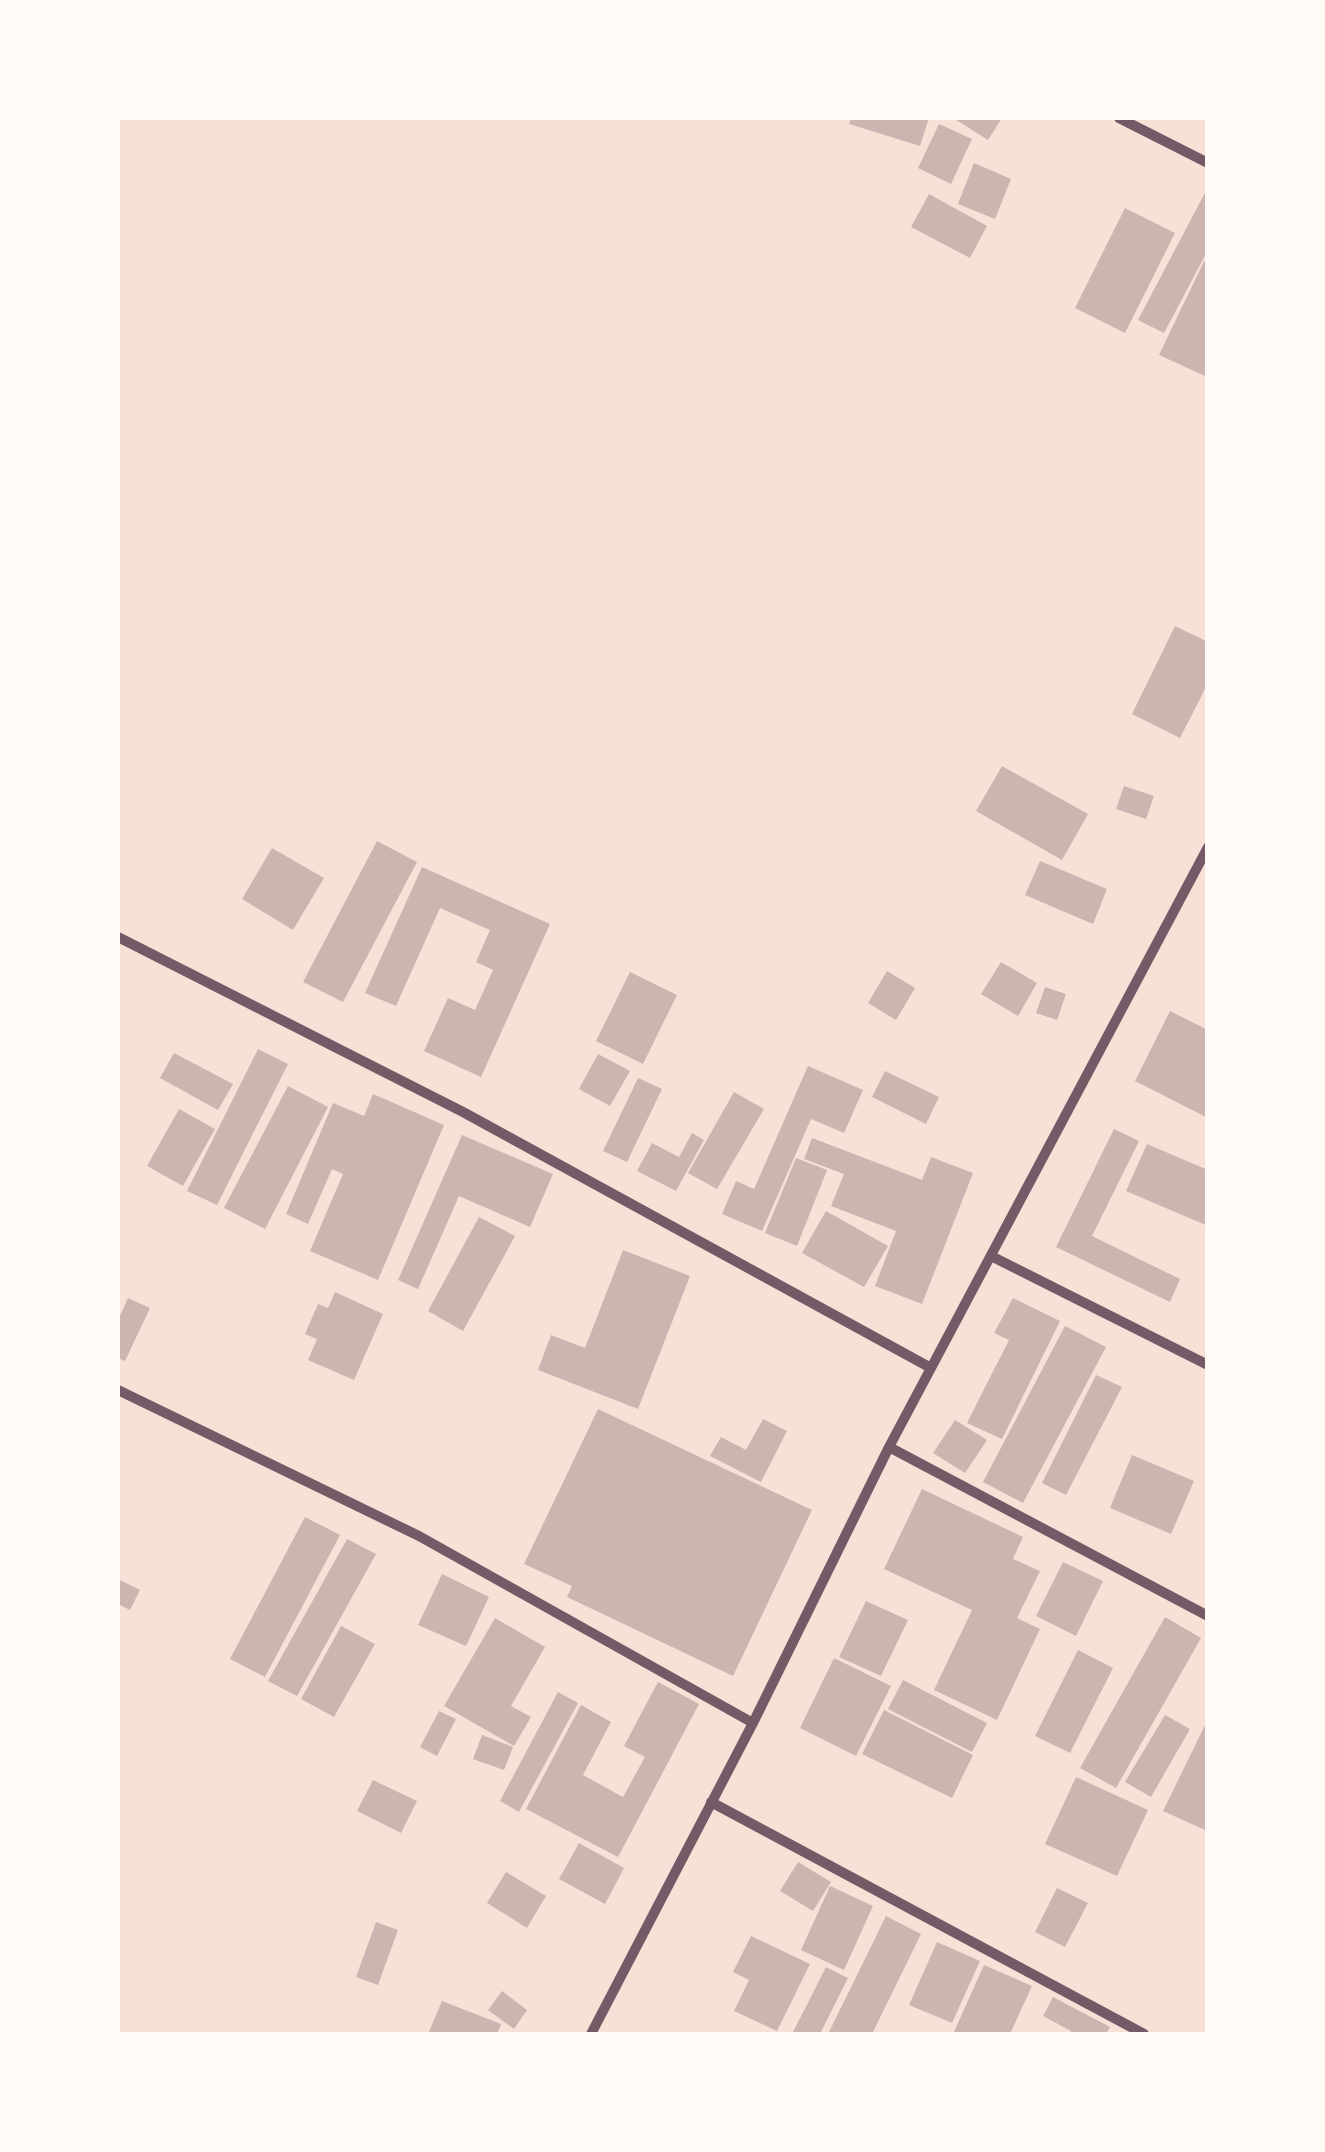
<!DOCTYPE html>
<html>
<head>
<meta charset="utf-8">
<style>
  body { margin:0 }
  #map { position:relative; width:1325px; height:2152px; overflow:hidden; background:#f7e1d7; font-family:"Noto Sans",sans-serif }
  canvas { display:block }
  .frame { position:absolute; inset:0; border:120px solid #fffaf5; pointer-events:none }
</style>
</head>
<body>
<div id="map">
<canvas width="1325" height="2152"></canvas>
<div class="frame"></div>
</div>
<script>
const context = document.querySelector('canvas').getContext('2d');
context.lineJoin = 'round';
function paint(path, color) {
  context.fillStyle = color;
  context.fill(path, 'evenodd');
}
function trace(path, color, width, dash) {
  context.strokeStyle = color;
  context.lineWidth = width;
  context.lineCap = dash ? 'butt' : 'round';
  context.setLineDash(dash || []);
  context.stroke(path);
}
paint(new Path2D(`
  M851 118H929L920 146 849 124Z
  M953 118H1002L988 140Z
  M939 124 972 139 951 184 918 168Z
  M974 163 1011 179 995 219 958 204Z
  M1208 187V250L1164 333 1138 320Z
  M929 194 987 226 970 258 911 227Z
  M1125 208 1175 233 1125 333 1075 308Z
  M1208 253V371L1205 376 1159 355Z
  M1175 626 1208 642V683L1180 738 1132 714Z
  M1002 766 1088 814 1062 860 976 811Z
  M1124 786 1154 796 1146 819 1116 809Z
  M377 841 417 862 343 1002 303 982Z
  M272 848 324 878 293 930 242 899Z
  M1040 861 1107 889 1093 924 1025 895Z
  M422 867 550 924 481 1077 424 1051 448 998 475 1010 493 970 476 962 490 930 440 908 396 1006 365 993Z
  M1001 962 1037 983 1018 1016 981 994Z
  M887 971 915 988 896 1020 868 1003Z
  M630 972 677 995 643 1064 596 1041Z
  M1045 987 1066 994 1057 1020 1036 1013Z
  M1170 1011 1208 1030V1118L1135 1081Z
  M258 1049 288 1064 217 1205 187 1191Z
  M174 1053 233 1084 218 1110 160 1078Z
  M598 1054 630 1071 610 1106 579 1089Z
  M808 1066 863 1090 844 1133 811 1119 762 1231 722 1214 736 1181 754 1189Z
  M885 1071 939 1097 926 1124 872 1097Z
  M638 1078 662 1089 627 1162 603 1151Z
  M288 1086 328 1107 265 1229 224 1208Z
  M734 1092 764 1109 717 1189 688 1173Z
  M373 1094 444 1125 378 1280 310 1251 343 1174 332 1169 308 1224 286 1214 333 1103 364 1116Z
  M179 1109 215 1129 183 1186 147 1166Z
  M1114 1129 1139 1141 1092 1236 1180 1279 1170 1302 1056 1247Z
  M692 1133 704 1140 676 1191 637 1171 652 1143 679 1157Z
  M462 1135 553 1174 530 1227 459 1196 418 1289 398 1280Z
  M812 1138 922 1180 931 1157 973 1173 922 1304 875 1286 896 1231 831 1206 844 1174 804 1159Z
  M1147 1144 1208 1170V1226L1126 1191Z
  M796 1158 827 1170 797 1246 765 1233Z
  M826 1211 888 1246 864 1287 802 1253Z
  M479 1217 515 1236 463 1331 428 1311Z
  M623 1250 690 1276 638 1409 538 1370 551 1335 585 1348Z
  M335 1292 383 1314 354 1380 308 1360 317 1339 305 1334 318 1304 328 1308Z
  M128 1298 150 1308 125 1361 118 1358V1320Z
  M1013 1298 1060 1321 1002 1439 967 1423 1009 1340 994 1333Z
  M1065 1326 1106 1347 1023 1503 983 1482Z
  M1096 1375 1122 1387 1066 1495 1042 1483Z
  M598 1409 812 1510 733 1676 567 1597 572 1586 524 1564Z
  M763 1419 787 1431 761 1482 710 1456 721 1437 746 1450Z
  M955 1420 987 1440 965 1473 933 1453Z
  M1132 1455 1194 1481 1171 1534 1110 1508Z
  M922 1489 1023 1537 1013 1559 1040 1571 1017 1618 1040 1629 997 1720 934 1690 972 1610 884 1569Z
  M305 1517 340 1535 265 1677 230 1659Z
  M347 1539 376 1554 297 1696 268 1681Z
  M1063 1562 1103 1581 1076 1636 1036 1616Z
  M442 1574 489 1597 466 1646 418 1625Z
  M118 1579 140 1590 130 1610 118 1604Z
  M866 1601 908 1620 881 1676 839 1657Z
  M1165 1617 1201 1638 1116 1788 1080 1768Z
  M495 1618 545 1647 511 1706 531 1717 514 1746 444 1706Z
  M341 1626 375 1644 334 1717 301 1699Z
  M1078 1650 1113 1668 1070 1753 1035 1736Z
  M834 1658 891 1686 856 1756 800 1728Z
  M903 1680 987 1723 972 1752 888 1709Z
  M658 1682 699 1704 618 1857 526 1809 581 1705 611 1722 583 1775 623 1797 645 1757 624 1746Z
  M558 1692 578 1703 519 1812 500 1801Z
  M884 1710 973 1755 952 1798 862 1754Z
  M439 1711 456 1719 437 1756 420 1747Z
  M1165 1715 1190 1729 1151 1797 1125 1782Z
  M1208 1719V1825L1205 1830 1163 1811Z
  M482 1735 513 1747 504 1770 473 1759Z
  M1076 1777 1148 1810 1117 1876 1045 1844Z
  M373 1780 417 1801 401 1833 357 1811Z
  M579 1843 624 1868 605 1904 559 1879Z
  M798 1862 831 1882 813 1911 780 1891Z
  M506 1872 546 1896 527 1928 487 1903Z
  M830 1886 873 1906 844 1970 801 1950Z
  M1057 1888 1088 1903 1065 1947 1035 1932Z
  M886 1916 921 1934 872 2034H828Z
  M376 1922 398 1930 378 1985 356 1977Z
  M751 1936 810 1964 777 2031 734 2011 749 1980 733 1972Z
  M937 1942 980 1961 952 2023 909 2005Z
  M984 1965 1032 1986 1010 2034H953Z
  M826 1967 848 1978 820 2034H792Z
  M502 1991 527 2010 514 2029 488 2010Z
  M1053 1997 1110 2027 1106 2034H1069L1071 2031 1043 2016Z
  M442 2001 501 2024 497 2034H428Z`), '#ccb4b1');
trace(new Path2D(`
  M1119 118 1208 163
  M118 937 463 1112 931 1368
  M991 1256 1208 1365
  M118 1390 419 1536 753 1723
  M889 1447 1208 1616
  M711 1802 1144 2034
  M591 2034 753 1723 889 1447 1208 847`), '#755966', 10);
</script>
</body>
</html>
